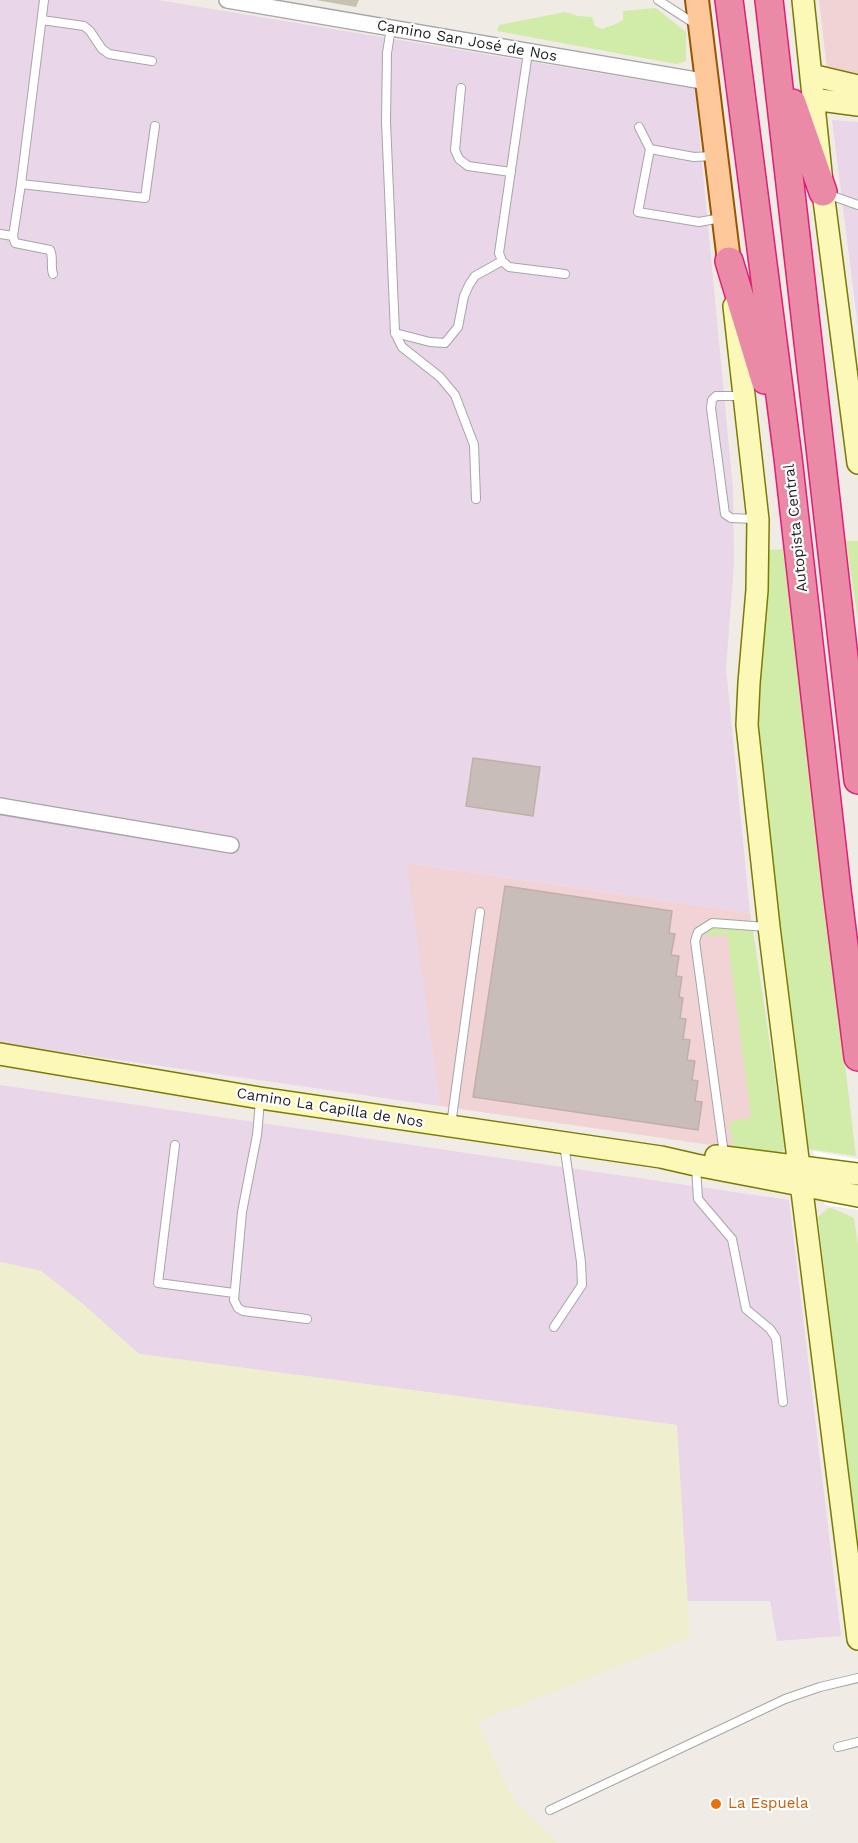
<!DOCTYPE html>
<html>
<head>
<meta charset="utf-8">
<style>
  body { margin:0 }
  canvas { display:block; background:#f0ebe5 }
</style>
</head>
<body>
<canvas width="858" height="1843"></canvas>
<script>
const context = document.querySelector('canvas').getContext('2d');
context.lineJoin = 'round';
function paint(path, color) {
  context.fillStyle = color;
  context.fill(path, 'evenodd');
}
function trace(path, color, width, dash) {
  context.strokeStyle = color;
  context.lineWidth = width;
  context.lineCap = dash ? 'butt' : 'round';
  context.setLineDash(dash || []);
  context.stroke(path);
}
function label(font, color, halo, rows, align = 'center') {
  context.font = font + ' "Work Sans",sans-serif';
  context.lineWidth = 4.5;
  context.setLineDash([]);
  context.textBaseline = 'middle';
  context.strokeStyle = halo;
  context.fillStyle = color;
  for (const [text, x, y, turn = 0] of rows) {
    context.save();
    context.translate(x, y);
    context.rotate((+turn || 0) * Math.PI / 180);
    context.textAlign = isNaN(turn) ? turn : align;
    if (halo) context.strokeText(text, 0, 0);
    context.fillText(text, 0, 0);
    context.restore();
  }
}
paint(new Path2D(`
  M819 0H858V92L829 87Z
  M406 863 750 913 785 1146 783 1151 773 1154 440 1106Z`), '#f1d3d5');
paint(new Path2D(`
  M0 0H158L695 89 733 489 734 564 726 668 750 913 407 863 440 1106 0 1043Z
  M832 120 858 122V327Z
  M0 1085 789 1200 841 1636 777 1641 770 1601H687L676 1425 139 1354 83 1304 41 1271 0 1262Z`), '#e9d6e8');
paint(new Path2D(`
  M316 0H359L356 7Z`), '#c5c3b0');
paint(new Path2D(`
  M0 1262 41 1271 83 1304 139 1354 677 1425 690 1638 477 1722 513 1800 557 1843H0Z`), '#efeecf');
paint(new Path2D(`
  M656 8 686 32V61L676 64 497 31 499 25 565 12 578 16 592 17 595 26 602 29 616 24 623 20V11Z
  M846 541H858V622Z
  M783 549 856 1156 808 1149 758 784 757 693 767 609V550Z
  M712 927 753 931 785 1146 782 1152 778 1153 733 1148 729 1122 751 1117 727 935 707 936 708 929Z
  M828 1208H832L854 1218 858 1245V1552L818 1217Z`), '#d1eca9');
paint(new Path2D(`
  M813 1151 858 1159V1210L825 1205Z`), '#fff');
const building = new Path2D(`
  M473 758 540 767 533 816 466 806Z
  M505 886 672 911 669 933 675 934 671 955 679 956 676 976 682 977 679 997 683 998 680 1018 686 1019 683 1039 690 1040 687 1060 695 1061 692 1080 698 1081 695 1101 702 1102 698 1130 473 1097Z`);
paint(building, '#c8bdb8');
trace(building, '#c2afa6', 1.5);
const lane = new Path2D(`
  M44 0 21 184 13 236 15 243 50 250C54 258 50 266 53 274
  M658 0 695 24
  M42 20 84 26 90 31 102 49 109 54 152 61
  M391 28 387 53 386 121 395 333 402 347 440 377 455 395 474 445 476 499
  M528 52 499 253 502 261 509 267 565 274
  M461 88 455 150 459 159 468 166 511 172
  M639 127 650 149 694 157 713 156
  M650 149 638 212 699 222 721 218
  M21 184 145 198 155 126
  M827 194 858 205
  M0 234 13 236
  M395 333 430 342 445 343 458 327 464 296 469 285 475 276 502 261
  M742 396H716L712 400 711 408 725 514 731 518 755 519
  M260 1101 257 1135 242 1212 234 1300 238 1308 243 1311 307 1319
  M451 1125 480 912
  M175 1145 158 1283 234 1293
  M724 1154 695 941 698 932 712 923 767 927
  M696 1167 698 1199 732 1239 746 1309 770 1329 776 1338 783 1402
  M554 1327 582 1285 581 1262 564 1144
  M838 1747 858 1742
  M550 1810 785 1699 820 1687 858 1678`);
const street = new Path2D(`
  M227 0 708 82
  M0 806 231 845`);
const secondary = new Path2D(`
  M803 0 823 192 858 463
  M811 75 858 86
  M813 99 858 105
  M734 306 758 520 757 590 749 683 747 725 769 927 858 1639
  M0 1054 260 1098 661 1157 696 1165 858 1196
  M716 1156 858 1174`);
const primary = new Path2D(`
  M697 0 729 261`);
const highway = new Path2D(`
  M729 0 788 458 837 890 858 1057
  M769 0 858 780
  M792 103 823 192
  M729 261 765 380`);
trace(lane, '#a6a6a6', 10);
trace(street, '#a6a6a6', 18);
trace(secondary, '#7b7a01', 24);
trace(primary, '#995600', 26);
trace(highway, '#e11e77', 30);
trace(lane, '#fff', 8);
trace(street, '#fff', 15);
trace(secondary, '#fcf8b7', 21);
trace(primary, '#ffc89a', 22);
trace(highway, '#ea8aa6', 27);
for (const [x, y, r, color] of [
  [716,1804,6,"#e8710a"]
]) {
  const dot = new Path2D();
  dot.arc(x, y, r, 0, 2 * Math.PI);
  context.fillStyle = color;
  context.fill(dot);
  trace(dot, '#fff', 2);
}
label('15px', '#1f1f1f', '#fff', [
  ["Camino San José de Nos",467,41,10],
  ["Autopista Central",796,528,-96],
  ["Camino La Capilla de Nos",330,1108,9]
]);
label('15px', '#c56008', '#fff', [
  ["La Espuela",728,1804]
], 'left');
</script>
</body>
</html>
